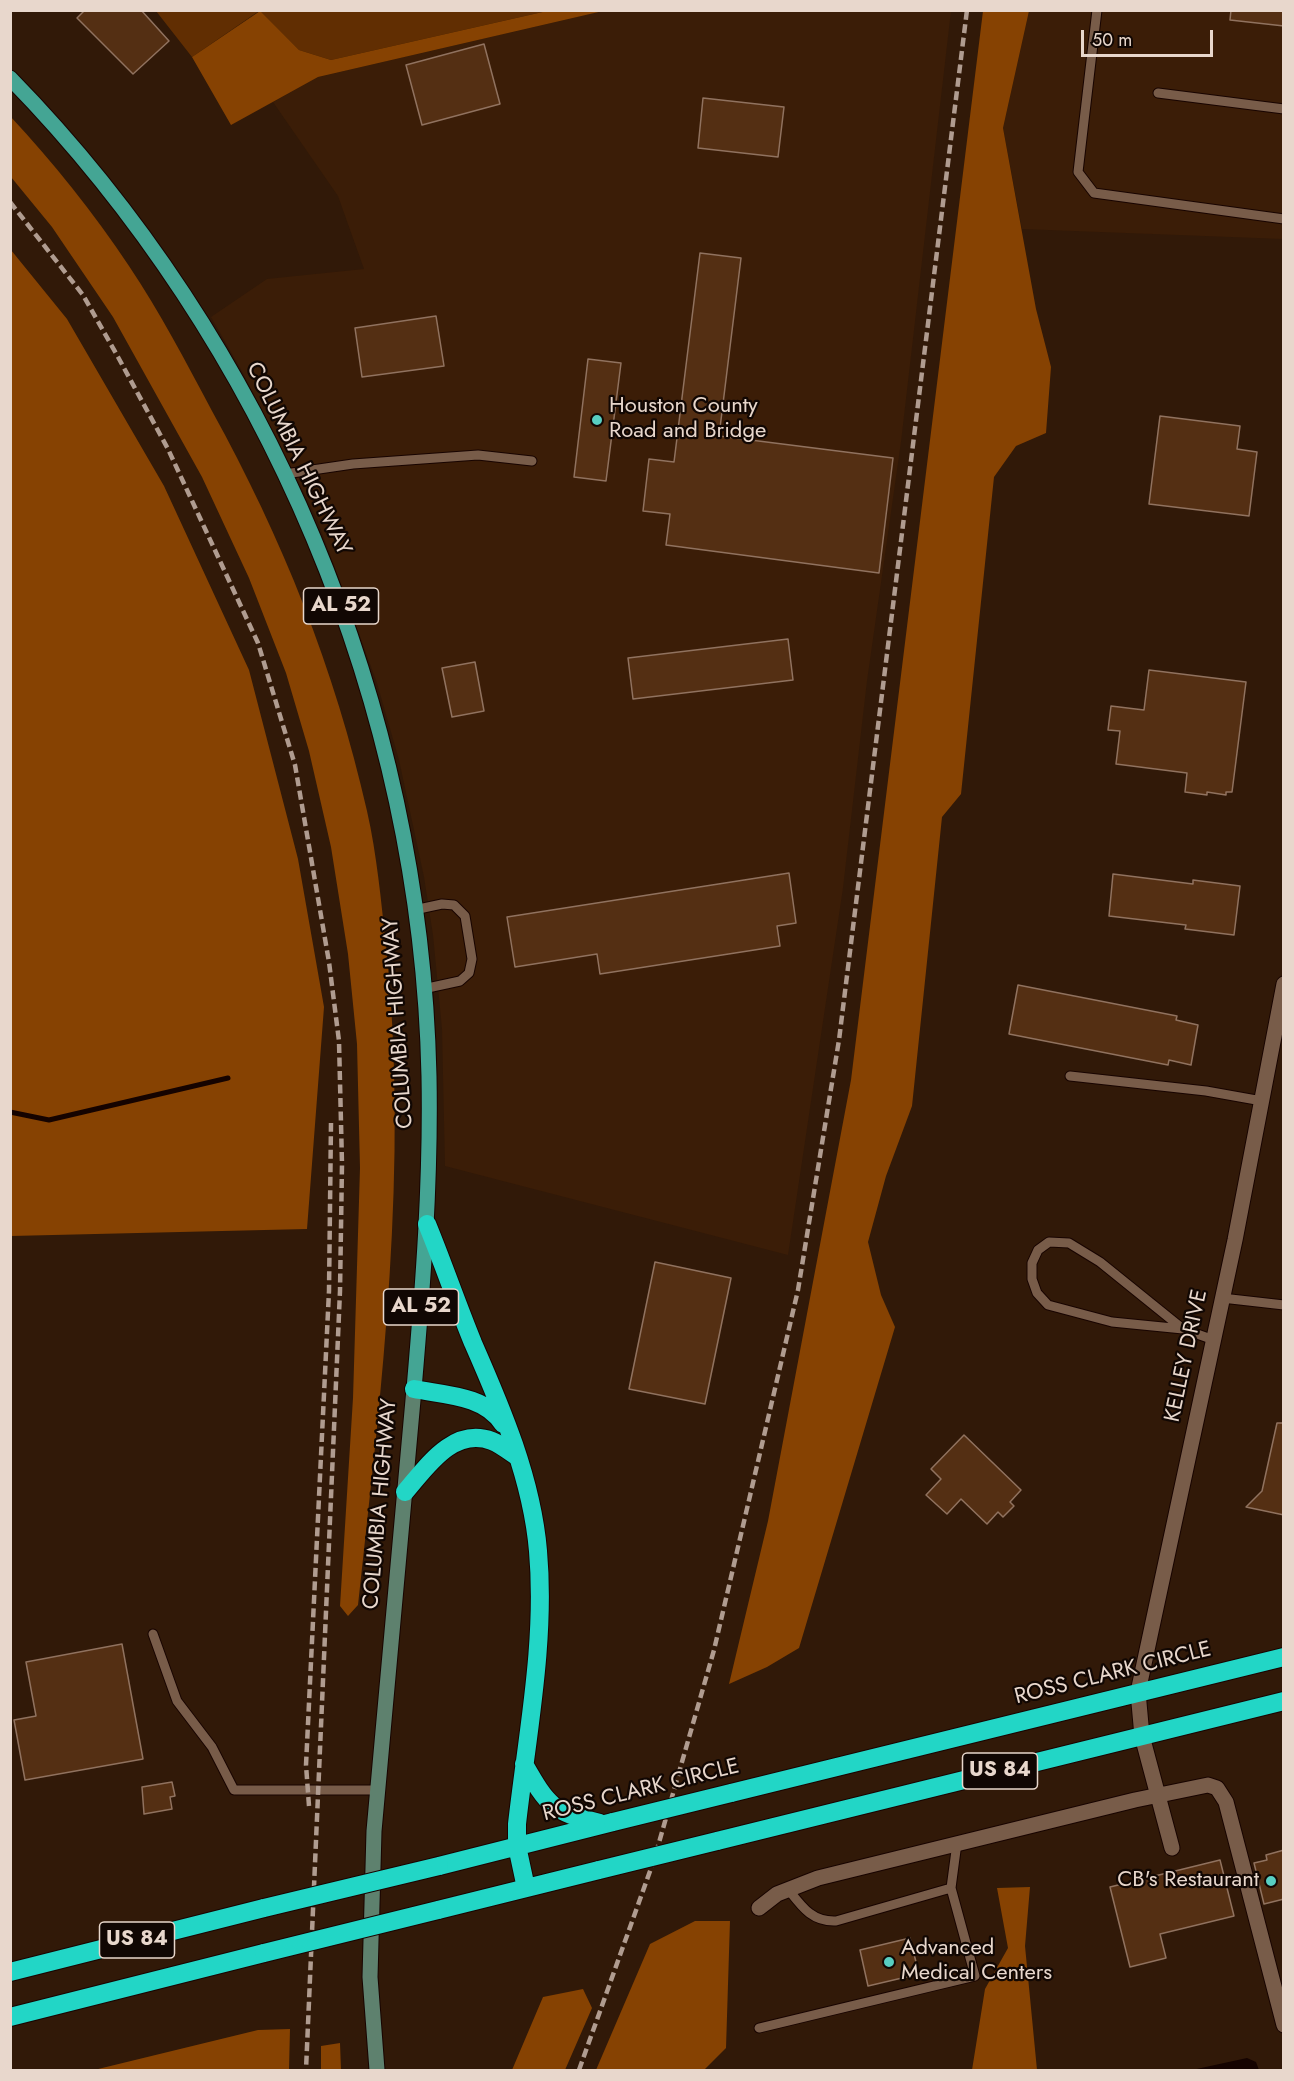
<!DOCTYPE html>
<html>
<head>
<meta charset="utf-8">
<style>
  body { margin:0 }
  #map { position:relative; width:1294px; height:2081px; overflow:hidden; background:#311908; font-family:Jost,sans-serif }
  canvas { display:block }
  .frame { position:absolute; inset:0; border:12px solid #e8d7cc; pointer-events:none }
  .scale { position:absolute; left:1081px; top:30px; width:132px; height:27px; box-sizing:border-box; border:3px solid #e8d7cc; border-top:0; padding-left:8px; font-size:18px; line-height:21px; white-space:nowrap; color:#e8d7cc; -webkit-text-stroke:4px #110703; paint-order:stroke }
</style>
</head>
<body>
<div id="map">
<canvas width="1294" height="2081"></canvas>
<div class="frame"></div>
<div class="scale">50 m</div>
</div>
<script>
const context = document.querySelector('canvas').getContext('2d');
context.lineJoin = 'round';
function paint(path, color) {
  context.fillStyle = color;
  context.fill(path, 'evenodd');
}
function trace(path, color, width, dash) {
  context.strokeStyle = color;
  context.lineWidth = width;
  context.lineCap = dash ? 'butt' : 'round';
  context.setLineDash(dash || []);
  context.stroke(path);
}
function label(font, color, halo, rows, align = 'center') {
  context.font = font + ' Jost,sans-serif';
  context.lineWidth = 4.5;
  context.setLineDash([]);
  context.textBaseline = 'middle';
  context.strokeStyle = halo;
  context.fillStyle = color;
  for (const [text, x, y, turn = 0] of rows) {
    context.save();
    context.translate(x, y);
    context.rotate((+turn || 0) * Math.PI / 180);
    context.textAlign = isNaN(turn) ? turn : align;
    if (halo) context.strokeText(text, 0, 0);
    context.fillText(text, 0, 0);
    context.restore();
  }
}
paint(new Path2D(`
  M603 11H951L901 442 867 681 843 888 788 1255 445 1166 442 1029 433 935 424 877 399 760 377 683 317 519 243 373 211 317 267 279 364 269 338 196 273 102 318 77Z
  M1029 11H1283V239L1022 229 1003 128Z`), '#3b1d07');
paint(new Path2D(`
  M156 11H547L331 60 299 50 259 11 192 57Z`), '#612e02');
paint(new Path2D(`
  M260 11 299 50 331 60 547 11H603L318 77 231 125 192 57Z
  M983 11H1029L1003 128 1036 309 1051 367 1046 433 1016 446 994 477 961 794 942 817 912 1106 886 1176 868 1242 881 1295 895 1327 799 1648 767 1667 729 1684 768 1521 851 1080Z
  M10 116C53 162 94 213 129 266 160 312 186 362 212 411 282 538 335 669 367 811 377 855 381 901 386 945 409 1165 382 1386 358 1605L348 1616 340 1606 353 1398 360 1168 357 1044 348 954 331 847 309 751 286 673 249 578 202 477 113 317 52 227 11 177Z
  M11 250 67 319 164 486 249 670 298 859 324 1007 307 1229 11 1236Z
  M1030 1887 1025 1946 1037 2070H972L985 1989 1008 1948 997 1888Z
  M695 1921H730L726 2048 704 2070H596L650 1944Z
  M583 1989 592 2008 565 2070H512L543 1997Z
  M290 2029 289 2070H94L258 2030Z
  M340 2043 341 2070H321V2046Z`), '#864202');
paint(new Path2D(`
  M1247 2058 1256 2062 1259 2070H1192Z`), '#150300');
trace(new Path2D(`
  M10 1112 49 1120 228 1078`), '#150300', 5);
const building = new Path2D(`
  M85 10H141L169 41 133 74 77 18Z
  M1231 10H1284V26L1230 20Z
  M484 44 500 104 422 125 406 65Z
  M703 98 784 107 778 157 698 148Z
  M700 253 741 258 719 436 893 458 879 573 666 545 670 514 643 511 649 459 674 462Z
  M436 316 444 366 362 377 355 328Z
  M588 359 621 363 606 481 574 477Z
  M1160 416 1240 426 1237 449 1257 452 1249 516 1149 504Z
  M788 639 793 680 633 699 628 658Z
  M475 662 484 711 452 717 442 668Z
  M1149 670 1246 682 1232 792H1226V795L1207 792V795L1185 792 1187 773 1116 764 1120 731 1108 730 1111 706 1144 710Z
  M789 873 796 923 777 926 780 946 600 974 597 954 515 967 507 917Z
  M1113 874 1193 884V880L1240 886 1234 935 1185 929 1186 925 1109 916Z
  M1018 985 1177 1016 1176 1020 1198 1025 1191 1065 1169 1060 1168 1065 1009 1034Z
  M655 1262 731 1278 705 1404 629 1389Z
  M1277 1423H1284V1515L1246 1507 1262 1491Z
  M964 1435 1021 1490 1010 1502 1014 1506 1003 1517 998 1512 987 1524 961 1499 947 1514 926 1495 941 1479 931 1469Z
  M122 1644 143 1759 25 1780 14 1720 36 1716 26 1662Z
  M172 1782 175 1796 170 1797 172 1809 144 1814 142 1787Z
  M1284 1850V1899L1264 1904 1254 1863 1267 1860 1266 1855Z
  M1220 1860 1234 1916 1160 1934 1166 1958 1130 1967 1110 1887Z
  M910 1938 919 1974 868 1986 860 1950Z`);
paint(building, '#542f13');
trace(building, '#90725f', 1.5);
const lane = new Path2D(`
  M1097 10 1078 172 1094 193 1284 219
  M1158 93 1284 109
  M285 474 353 464 478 455 532 461
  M414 910 442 904 454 905 465 916 472 959 469 973 460 981 423 989
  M1070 1076 1206 1091 1262 1101
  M1222 1298 1284 1305
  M1183 1329 1100 1262 1069 1243 1049 1242 1038 1250 1032 1263V1279L1037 1293 1048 1305 1112 1322 1183 1329 1214 1340
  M153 1634 177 1701 212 1747 234 1790H376
  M788 1889C802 1907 812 1922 836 1921L951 1888
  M759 2028 975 1976 951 1888 957 1843`);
const street = new Path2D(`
  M1172 1848 1142 1736 1138 1692 1235 1240 1284 984
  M759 1908 777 1894 818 1878 1135 1800 1208 1785 1217 1788 1226 1802 1284 2025`);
const secondary = new Path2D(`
  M377 2070 370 1977 374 1831 414 1389`);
const primary = new Path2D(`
  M10 78C268 342 421 707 429 1076 431 1181 423 1285 414 1389`);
const highway = new Path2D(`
  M427 1224C443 1263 457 1304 473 1343 502 1409 532 1479 538 1551 546 1641 527 1735 517 1824V1846L526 1888
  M414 1389C444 1395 485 1395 503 1424
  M405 1492C426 1468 453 1426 492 1441 500 1444 509 1451 516 1456
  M524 1764C548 1806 552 1812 600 1823
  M731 1793 1284 1657
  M717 1841 1284 1701
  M439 1866 613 1822
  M438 1910 599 1870
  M10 1972 264 1908
  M10 2017 264 1953`);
trace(lane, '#180400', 11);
trace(street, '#180400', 17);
trace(secondary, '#180400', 17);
trace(primary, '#180400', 17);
trace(highway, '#180400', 20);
trace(lane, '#785c49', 9);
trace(street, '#785c49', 15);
trace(secondary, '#5e816e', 15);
trace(primary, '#44a594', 15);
trace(highway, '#22d6c6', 18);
trace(new Path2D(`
  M10 202 83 295 118 357 168 449 258 643 295 765 329 962 339 1041 342 1164 340 1291 306 2070
  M309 1806 306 1765 329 1291 331 1123
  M579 2070 654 1860 714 1650 798 1290 839 1040 967 10`), '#b09c90', 4.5, [9, 4.5]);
const highwayBridge = new Path2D(`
  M613 1822 731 1793
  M599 1870 717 1841
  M264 1908 439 1866
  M264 1953 438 1910`);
trace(highwayBridge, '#180400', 20, []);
trace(highwayBridge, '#22d6c6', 18);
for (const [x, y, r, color] of [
  [597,420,6,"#58cec1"],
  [1271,1881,6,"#58cec1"],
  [889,1962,6,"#58cec1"]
]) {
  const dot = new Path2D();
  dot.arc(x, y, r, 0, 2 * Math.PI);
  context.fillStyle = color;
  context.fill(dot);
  trace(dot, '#110703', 2);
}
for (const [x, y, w] of [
  [341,606,75],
  [421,1307,75],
  [1000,1771,75],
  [137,1940,75]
]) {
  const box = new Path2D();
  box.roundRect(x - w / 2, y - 18, w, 36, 4.5);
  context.fillStyle = '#110703';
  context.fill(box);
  trace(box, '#e8d7cc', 1.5);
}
label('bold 21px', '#e8d7cc', null, [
  ["AL 52",341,606],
  ["AL 52",421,1307],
  ["US 84",1000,1771],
  ["US 84",137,1940]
]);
label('22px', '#e8d7cc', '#110703', [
  ["Houston County",609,407],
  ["Road and Bridge",609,432],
  ["CB's Restaurant",1259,1881,"right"],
  ["Advanced",901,1949],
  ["Medical Centers",901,1974]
], 'left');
label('22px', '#e8d7cc', '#110703', [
  ["COLUMBIA HIGHWAY",298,459,64],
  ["COLUMBIA HIGHWAY",399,1023,-94],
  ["KELLEY DRIVE",1187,1356,-78],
  ["COLUMBIA HIGHWAY",381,1504,-85],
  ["ROSS CLARK CIRCLE",1113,1674,-14],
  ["ROSS CLARK CIRCLE",641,1791,-14]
]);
</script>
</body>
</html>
